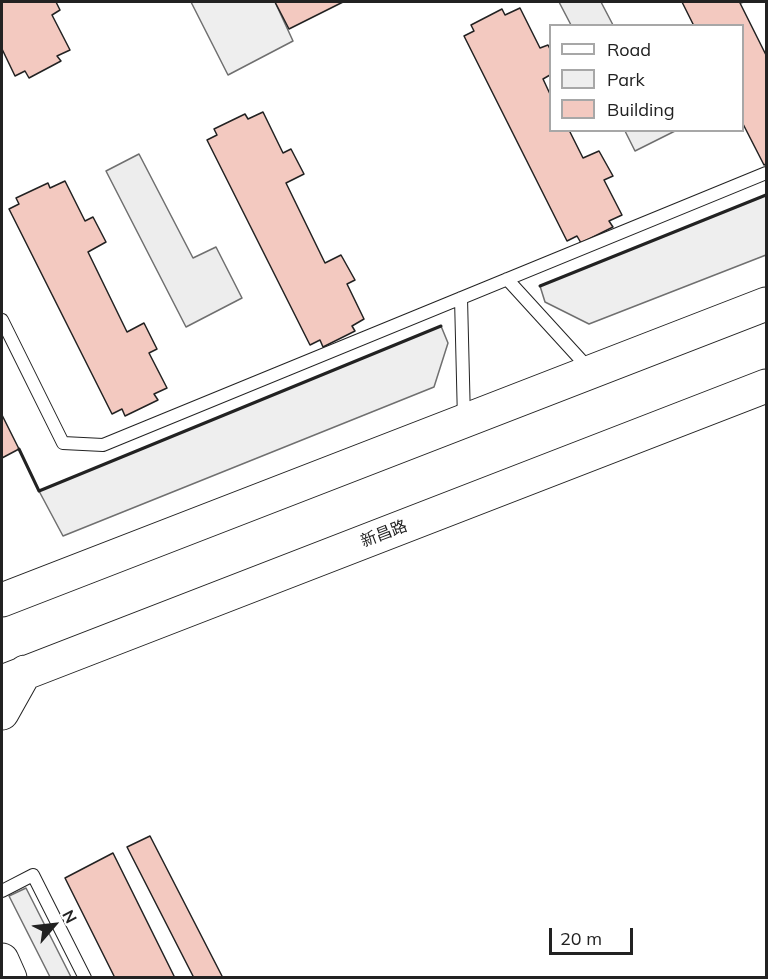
<!DOCTYPE html>
<html>
<head>
<meta charset="utf-8">
<style>
  body { margin:0 }
  #map { position:relative; width:768px; height:979px; overflow:hidden; background:#fff; font-family:Mulish,sans-serif }
  canvas { display:block }
  .frame { position:absolute; inset:0; border:3px solid #222; pointer-events:none }
  .legend { position:absolute; left:549px; top:24px; width:195px; height:108px; box-sizing:border-box; background:#fff; border:2px solid #a7a7a7; margin:0; padding:8px 10px; list-style:none; font-size:18px; color:#222 }
  .legend li { display:flex; align-items:center; gap:12px; height:30px }
  .legend b { width:30px; border:2px solid #a7a7a7 }
  .north { position:absolute; left:24px; top:895px; width:60px; height:60px; -webkit-text-stroke:4px #fff; paint-order:stroke; rotate:62deg; font-size:16px; font-weight:700; line-height:24px; text-align:center; color:#222 }
  .north::after { content:''; display:block; margin:auto; width:21px; height:27px; background:#222; clip-path:polygon(50% 0,100% 100%,50% 72%,0 100%) }
  .scale { position:absolute; left:549px; top:928px; width:84px; height:27px; box-sizing:border-box; border:3px solid #222; border-top:0; padding-left:8px; font-size:18px; line-height:21px; white-space:nowrap; color:#222; -webkit-text-stroke:4px #fff; paint-order:stroke }
</style>
</head>
<body>
<div id="map">
<canvas width="768" height="979"></canvas>
<div class="frame"></div>
<ul class="legend">
<li><b style="height:8px;background:#fff"></b>Road</li>
<li><b style="height:16px;background:#eee"></b>Park</li>
<li><b style="height:16px;background:#f3c9c0"></b>Building</li>
</ul>
<div class="north">N</div>
<div class="scale">20 m</div>
</div>
<script>
const context = document.querySelector('canvas').getContext('2d');
context.lineJoin = 'round';
function paint(path, color) {
  context.fillStyle = color;
  context.fill(path, 'evenodd');
}
function trace(path, color, width, dash) {
  context.strokeStyle = color;
  context.lineWidth = width;
  context.lineCap = dash ? 'butt' : 'round';
  context.setLineDash(dash || []);
  context.stroke(path);
}
function label(font, color, halo, rows, align = 'center') {
  context.font = font + ' Mulish,"Noto Sans SC",sans-serif';
  context.lineWidth = 4.5;
  context.setLineDash([]);
  context.textBaseline = 'middle';
  context.strokeStyle = halo;
  context.fillStyle = color;
  for (const [text, x, y, turn = 0] of rows) {
    context.save();
    context.translate(x, y);
    context.rotate((+turn || 0) * Math.PI / 180);
    context.textAlign = isNaN(turn) ? turn : align;
    if (halo) context.strokeText(text, 0, 0);
    context.fillText(text, 0, 0);
    context.restore();
  }
}
const green = new Path2D(`
  M191 2H275L293 41 228 75Z
  M766 195V255L589 324 545 302 540 286Z
  M441 326 448 343 434 387 63 536 39 491Z
  M26 888 71 977H50L9 896Z`);
paint(green, '#eee');
trace(green, '#6f6f6f', 1.5);
const parking = new Path2D(`
  M559 2H601L613 25H571Z
  M625 131H675L635 151Z
  M139 154 193 258 216 247 242 298 186 327 106 171Z`);
paint(parking, '#ededed');
trace(parking, '#6f6f6f', 1.5);
const building = new Path2D(`
  M2 2H56L60 10 52 15 70 50 57 56 61 61 29 78 25 71 15 76 2 49Z
  M275 2H343L289 29Z
  M682 2H744L740 3 766 55V164L764 165 742 122V26H694Z
  M520 8 540 48 548 45 550 49V75L543 79 550 94V130H569L583 158 599 151 613 176 604 180 622 215 609 221 613 227 581 243 577 236 567 241 464 36 474 31 471 25 502 9 505 15Z
  M263 112 283 153 291 149 304 174 286 183 325 263 341 255 355 280 347 284 364 319 352 326 355 331 323 347 320 340 310 345 207 140 217 135 214 129 245 114 248 119Z
  M65 181 85 221 93 217 106 242 88 252 127 332 144 323 157 349 149 353 167 388 154 394 158 400 125 416 122 409 112 414 9 209 19 204 16 198 48 183 50 188Z
  M2 415 19 449 2 458Z
  M150 836 223 978H194L127 847Z
  M113 853 175 978H115L65 878Z`);
paint(building, '#f3c9c0');
trace(building, '#222', 1.5);
const service = new Path2D(`
  M507 279 591 371
  M461 298 464 420
  M2 320 63 443 103 445 766 173
  M2 891 33 875 85 978`);
const primary = new Path2D(`
  M2 600 766 304
  M2 682 766 386
  M2 713 25 672
  M2 960 10 978`);
trace(service, '#222', 14);
trace(primary, '#222', 35);
trace(service, '#fff', 12);
trace(primary, '#fff', 33);
trace(new Path2D(`
  M540 286 766 195
  M19 449 39 491 441 326`), '#222', 3);
label('16px', '#222', '#fff', [
  ["新昌路",384,534,-21]
]);
</script>
</body>
</html>
